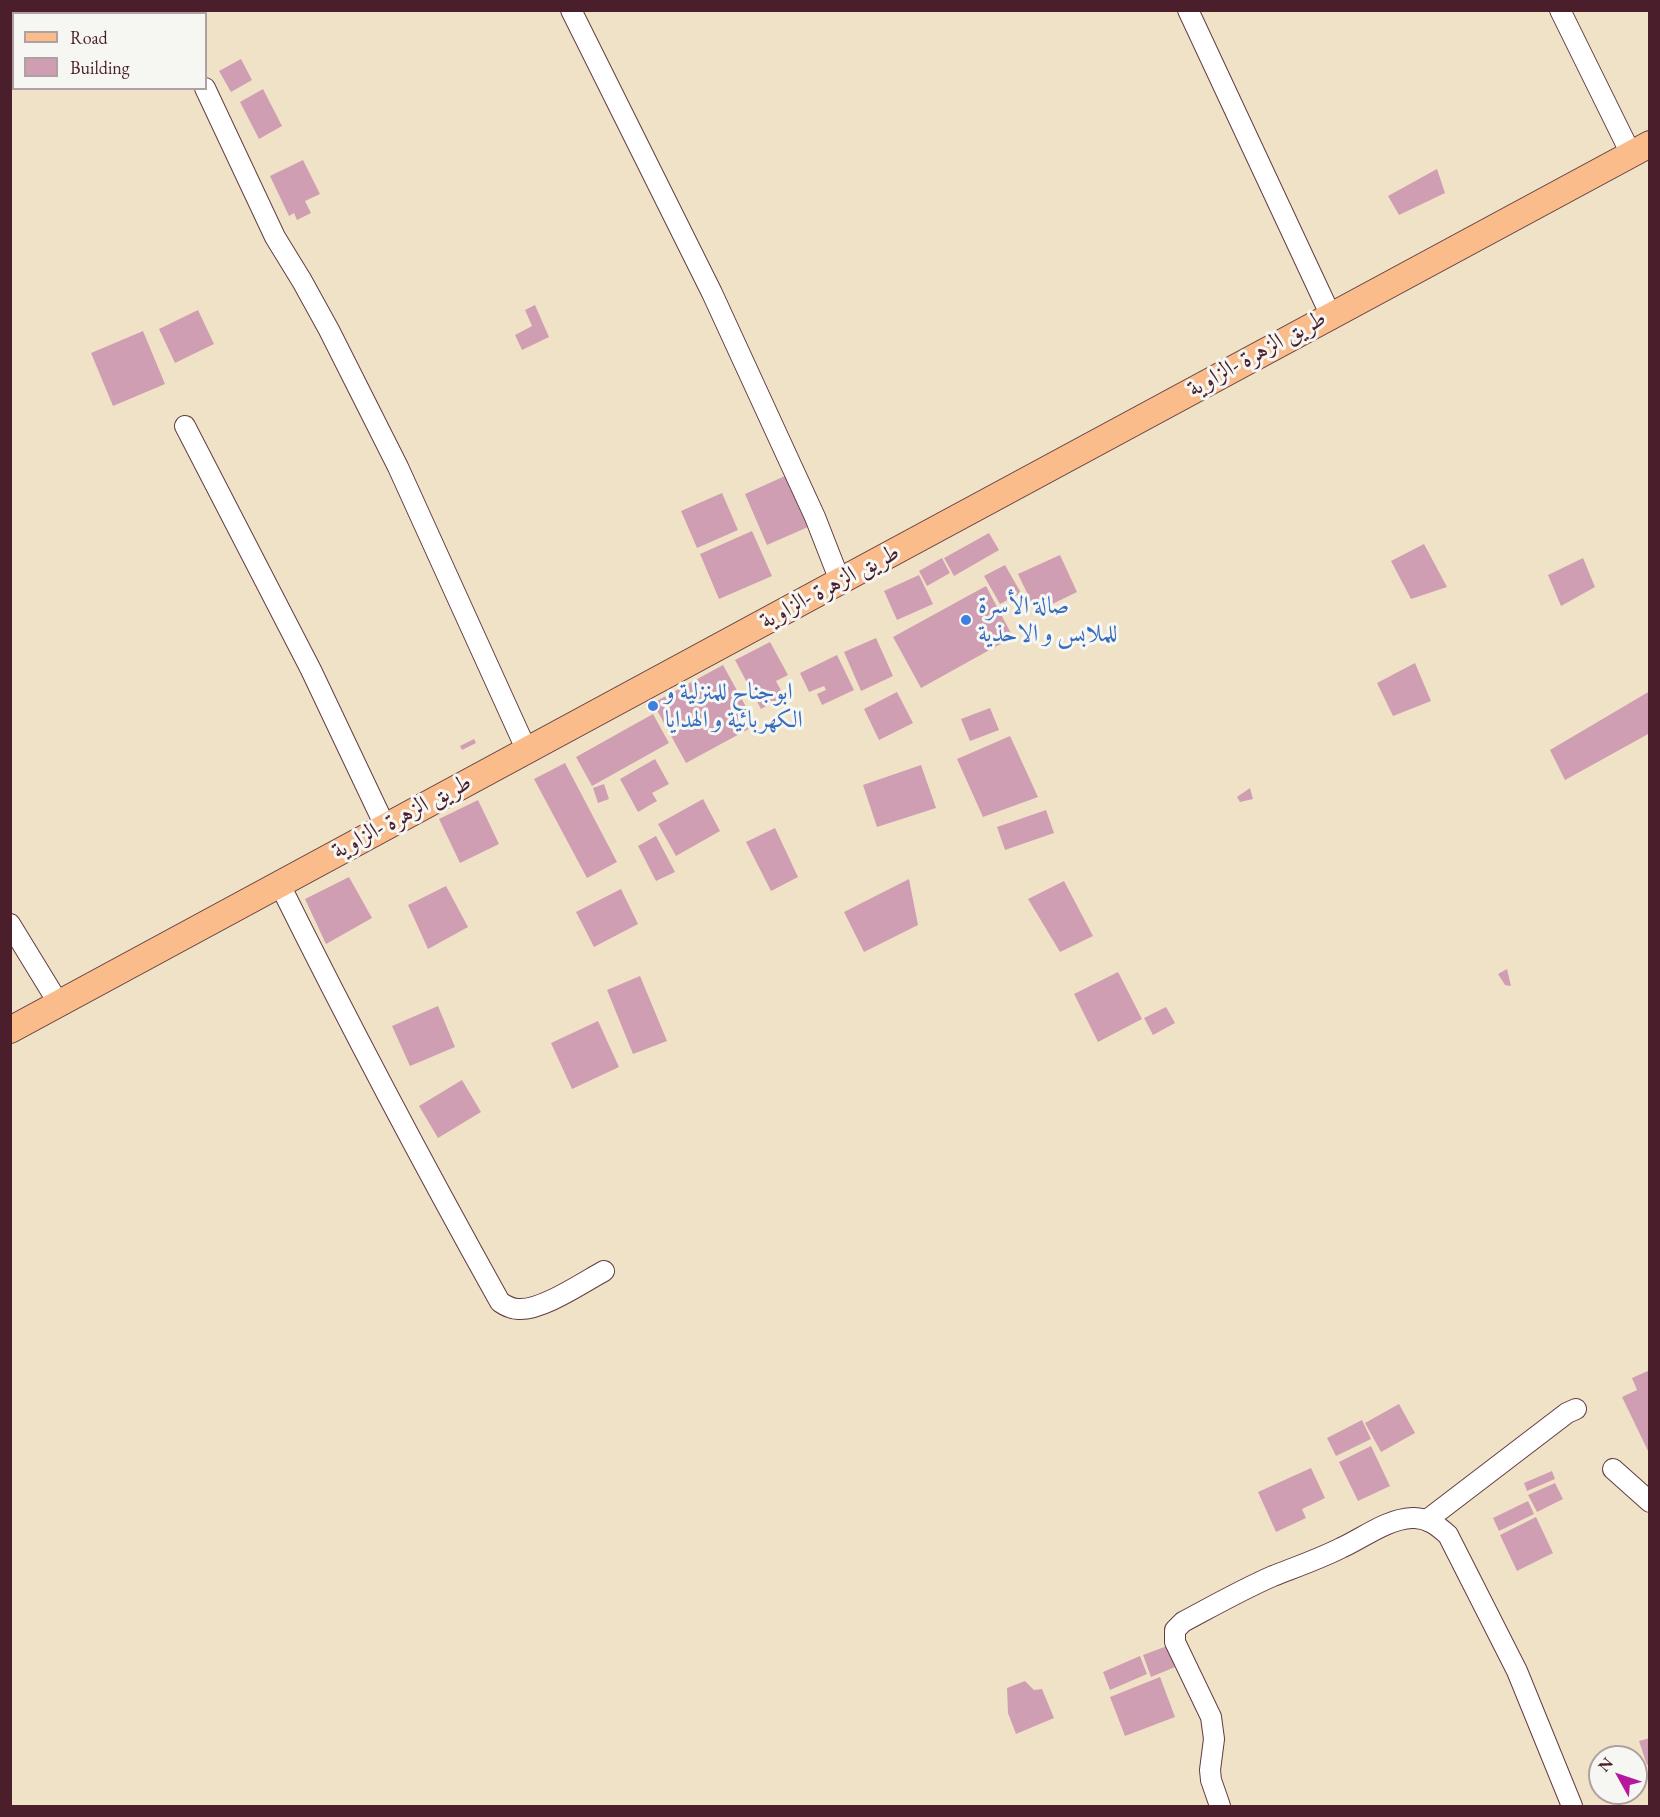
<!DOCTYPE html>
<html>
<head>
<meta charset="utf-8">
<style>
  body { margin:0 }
  #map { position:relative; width:1660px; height:1817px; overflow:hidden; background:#f0e2c7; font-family:"EB Garamond",serif }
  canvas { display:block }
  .frame { position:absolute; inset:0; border:12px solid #4a1f2b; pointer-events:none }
  .legend { position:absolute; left:12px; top:12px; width:195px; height:78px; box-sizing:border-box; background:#f6f6f2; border:2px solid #b1a0a2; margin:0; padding:8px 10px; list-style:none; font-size:18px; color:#4a1f2b }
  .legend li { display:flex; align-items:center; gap:12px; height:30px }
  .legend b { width:30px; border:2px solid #b1a0a2 }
  .north { position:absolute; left:1588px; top:1745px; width:60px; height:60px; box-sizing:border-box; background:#f6f6f2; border:2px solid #b1a0a2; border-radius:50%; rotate:310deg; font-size:16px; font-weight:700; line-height:24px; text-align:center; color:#4a1f2b }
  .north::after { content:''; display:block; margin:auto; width:21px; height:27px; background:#b5179e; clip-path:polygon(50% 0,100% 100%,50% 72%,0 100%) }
</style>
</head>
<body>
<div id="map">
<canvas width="1660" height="1817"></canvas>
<div class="frame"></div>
<ul class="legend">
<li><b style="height:8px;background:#f9bc8a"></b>Road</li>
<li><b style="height:16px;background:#d09eb3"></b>Building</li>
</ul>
<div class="north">N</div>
</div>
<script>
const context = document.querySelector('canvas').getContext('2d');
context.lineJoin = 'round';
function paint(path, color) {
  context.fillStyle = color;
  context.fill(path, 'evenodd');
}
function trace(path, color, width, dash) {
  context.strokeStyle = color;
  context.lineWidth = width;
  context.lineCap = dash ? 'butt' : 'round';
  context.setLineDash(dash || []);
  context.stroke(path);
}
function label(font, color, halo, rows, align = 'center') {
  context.font = font + ' "EB Garamond",Amiri,serif';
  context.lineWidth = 6;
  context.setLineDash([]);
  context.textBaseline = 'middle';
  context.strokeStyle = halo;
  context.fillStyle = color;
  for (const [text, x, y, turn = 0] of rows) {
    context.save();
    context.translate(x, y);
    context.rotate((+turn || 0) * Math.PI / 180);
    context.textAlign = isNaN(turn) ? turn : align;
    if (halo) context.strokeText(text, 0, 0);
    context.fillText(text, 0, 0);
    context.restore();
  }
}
paint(new Path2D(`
  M241 59 252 80 231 92 219 71Z
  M263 89 282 126 259 139 240 102Z
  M303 160 320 194 305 201 311 213 297 220 294 213 289 216 270 176Z
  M1437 169 1445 193 1399 215 1388 196Z
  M535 305 549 337 522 350 515 335 532 326 525 310Z
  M198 310 214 344 175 363 159 329Z
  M143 331 165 384 113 406 91 353Z
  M785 476 808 527 767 545 745 494Z
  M722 493 738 530 697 548 681 511Z
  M752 531 772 576 719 599 700 554Z
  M989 533 999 550 954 576 944 558Z
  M1424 544 1447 587 1411 599 1391 561Z
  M1060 555 1077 592 1036 612 1018 574Z
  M942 558 950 573 927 586 919 571Z
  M1583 558 1595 587 1561 606 1548 575Z
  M1005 565 1021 593 1000 604 984 576Z
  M919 575 933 604 897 620 884 591Z
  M986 586 1013 637 921 688 893 637Z
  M876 638 893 676 861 691 844 652Z
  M770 642 788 675 776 681 784 696 761 709 735 660Z
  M837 655 854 690 822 705 817 694 826 690 824 686 809 692 800 673Z
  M1415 663 1431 701 1393 716 1377 683Z
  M723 665 756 725 686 763 653 703Z
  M1650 691V733L1565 780 1550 750Z
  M897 692 913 723 879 740 864 709Z
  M990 708 999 730 970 741 961 719Z
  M653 714 669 743 592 786 576 757Z
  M1010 736 1038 797 983 817 957 759Z
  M474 739 476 743 462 750 460 746Z
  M655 759 669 784 652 793 657 801 638 812 620 779Z
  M565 763 617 862 587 878 534 779Z
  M921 765 936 808 877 827 863 785Z
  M604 784 609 799 598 803 593 788Z
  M1250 788 1253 799 1240 802 1237 797Z
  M703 799 720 831 676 856 658 824Z
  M478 800 499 844 460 863 439 819Z
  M1046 810 1054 833 1005 850 997 827Z
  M775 828 798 877 771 891 746 842Z
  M656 836 675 872 656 881 638 846Z
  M349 877 372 918 326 944 305 899Z
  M909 879 918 925 864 952 844 912Z
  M1064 881 1093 936 1060 952 1028 899Z
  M446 886 468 927 428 949 408 905Z
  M621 889 638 924 594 947 576 912Z
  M1507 969 1511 986 1505 985 1498 974Z
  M1118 972 1142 1019 1098 1042 1074 994Z
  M640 976 667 1041 633 1054 607 990Z
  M438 1006 455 1047 410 1066 392 1026Z
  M1166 1007 1175 1023 1153 1035 1144 1018Z
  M598 1021 619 1067 572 1089 551 1043Z
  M462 1080 481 1112 438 1138 419 1106Z
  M1650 1370V1455L1622 1397 1637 1390 1632 1378Z
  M1399 1404 1415 1433 1381 1452 1365 1423Z
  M1362 1420 1371 1439 1336 1456 1327 1438Z
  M1371 1446 1390 1486 1358 1501 1339 1462Z
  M1311 1468 1325 1498 1302 1509 1306 1518 1276 1532 1258 1492Z
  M1552 1471 1555 1479 1527 1491 1524 1483Z
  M1555 1483 1563 1499 1537 1512 1528 1495Z
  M1528 1501 1534 1514 1499 1531 1493 1518Z
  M1536 1517 1553 1553 1517 1571 1500 1535Z
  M1167 1646 1175 1667 1151 1677 1143 1655Z
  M1140 1656 1147 1674 1110 1690 1103 1672Z
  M1160 1677 1175 1717 1125 1736 1110 1697Z
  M1025 1681 1034 1690 1042 1689 1054 1718 1016 1734 1008 1713 1007 1688Z
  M1650 1738V1764L1647 1765 1639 1741Z`), '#d09eb3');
const minor = new Path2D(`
  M571 10 712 293 815 517 840 581
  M1188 10 1330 314
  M1560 10 1631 154
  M205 88 275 237 302 281 329 330 398 467 527 751
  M185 426 311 670 385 826
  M279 883C349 1024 423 1164 500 1302 506 1306 511 1309 518 1309 541 1311 582 1283 604 1271
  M10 924 59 1004
  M1613 1469 1650 1502
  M1427 1520 1567 1413 1576 1409
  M1220 1806 1211 1780 1210 1770 1214 1739 1211 1717 1175 1642V1630L1183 1622C1213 1606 1243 1589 1273 1576 1296 1567 1319 1559 1341 1548 1363 1538 1387 1519 1412 1518 1427 1517 1438 1526 1448 1535L1517 1671 1572 1806`);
const major = new Path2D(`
  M10 1030C287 879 565 731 842 580 1111 434 1380 288 1650 144`);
trace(minor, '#633c42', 22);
trace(major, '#633c42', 28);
trace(minor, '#fff', 20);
trace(major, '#f9bc8a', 26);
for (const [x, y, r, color] of [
  [966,620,6,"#3f7fe0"],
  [653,706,6,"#3f7fe0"]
]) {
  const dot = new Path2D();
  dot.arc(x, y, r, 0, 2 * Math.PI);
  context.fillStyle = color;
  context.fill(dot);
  trace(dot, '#f6f6f2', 2);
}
label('24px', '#4a1f2b', '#f6f6f2', [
  ["طريق الزهرة -الزاوية",1257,354,-29],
  ["طريق الزهرة -الزاوية",830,587,-28],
  ["طريق الزهرة -الزاوية",402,817,-28]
]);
label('24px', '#366cbe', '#f6f6f2', [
  ["صالة الأسرة",978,606],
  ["للملابس و الاحذية",978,634],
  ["ابوجناح للمنزلية و",665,692],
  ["الكهربائية و الهدايا",665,720]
], 'left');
</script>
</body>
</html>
